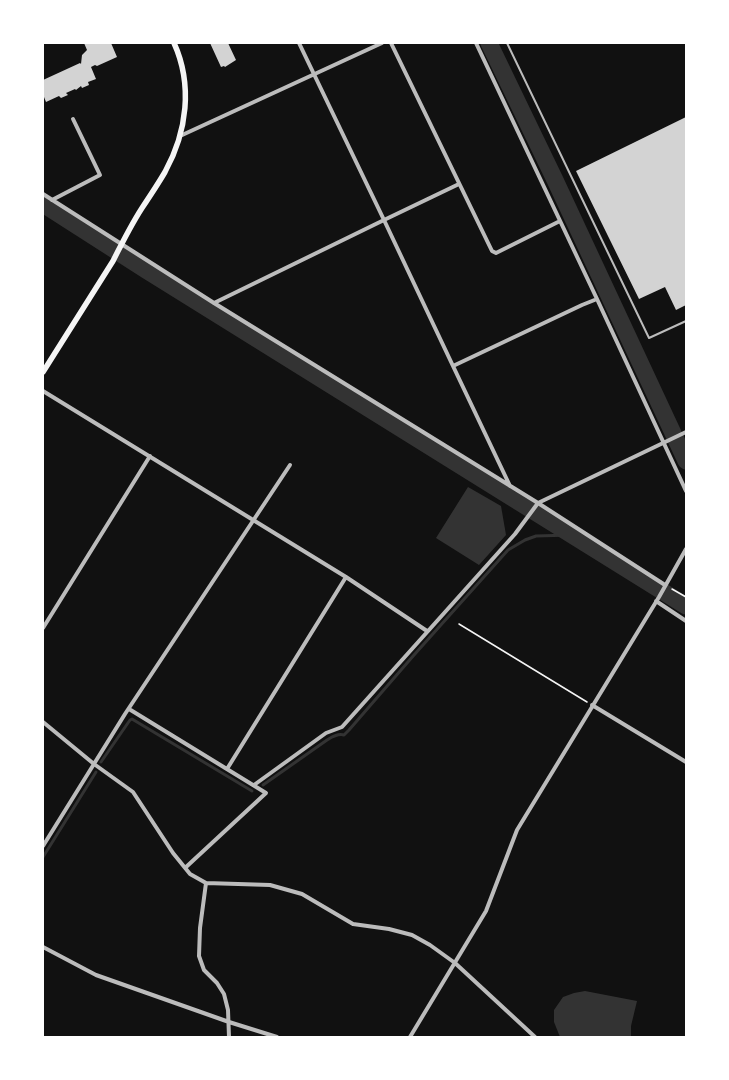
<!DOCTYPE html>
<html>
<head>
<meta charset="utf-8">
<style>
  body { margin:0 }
  #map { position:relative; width:729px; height:1080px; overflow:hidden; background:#111; font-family:"Space Grotesk",sans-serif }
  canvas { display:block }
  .frame { position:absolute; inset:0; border:44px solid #fff; pointer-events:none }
</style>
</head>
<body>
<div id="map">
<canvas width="729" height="1080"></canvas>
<div class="frame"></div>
</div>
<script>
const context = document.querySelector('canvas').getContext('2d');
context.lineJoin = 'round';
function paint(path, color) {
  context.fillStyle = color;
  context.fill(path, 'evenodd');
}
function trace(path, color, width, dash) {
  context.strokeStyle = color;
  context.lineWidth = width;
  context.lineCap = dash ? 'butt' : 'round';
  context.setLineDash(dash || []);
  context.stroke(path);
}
paint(new Path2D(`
  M468 487 501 506 506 535 479 565 436 538Z
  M585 991 637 1001 631 1026V1037H560L554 1022V1010L563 997 574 993Z`), '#333');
trace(new Path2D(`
  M101 762 130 720 132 719 252 791
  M263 785 327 740C332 737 338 733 344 735L349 730 414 655 508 550 525 540 536 536 571 535
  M43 857 96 772`), '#333', 3);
trace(new Path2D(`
  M489 43 555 180 686 461
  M43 204 146 270 686 606`), '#333', 17);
paint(new Path2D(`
  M84 43H111L117 57 97 66 95 65 91 67 96 79 88 82 89 85 82 88 81 86 76 90 75 89 66 93 68 95 61 98 59 96 46 102 44 97 43 98V80L80 63 81 64 82 55 87 50Z
  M210 43H228L236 60 225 67 224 66 221 67Z
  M686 117V305L676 310 665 287 639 299 576 171Z`), '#d3d3d3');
trace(new Path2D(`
  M672 589 686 597
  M459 624 587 702`), '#f5f5f5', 1.5);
trace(new Path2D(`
  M507 43 649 338 686 321`), '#bcbcbc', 2);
trace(new Path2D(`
  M299 43 384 220 459 184
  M391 43 492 251 496 253 560 221
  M476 43 597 299 686 491
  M180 136 382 43
  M43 194 214 303 538 503 665 585
  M52 200 100 175 73 119
  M214 303 384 220 453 366 582 305 597 299
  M453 366 510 486
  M43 391 346 577 427 631
  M656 601 686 621
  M43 628 150 456
  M592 705 686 762
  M129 709 266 793 185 868
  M43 722 94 764 133 792 173 853 190 874 206 883 270 885 302 894 353 924 389 929 412 935 430 945 455 963 535 1037
  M227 769 346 577
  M254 785 326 733 342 727 515 534 538 503 686 432
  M43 846 125 714 290 465
  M206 883 200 928 199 956 204 970 217 983 224 994 228 1010 229 1037
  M43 947 96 975 229 1022 277 1037
  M410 1037 486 911 517 830 659 597 686 549`), '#bcbcbc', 4);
trace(new Path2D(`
  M43 372 113 261C122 243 131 225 142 208 150 196 158 184 165 172 187 132 193 85 174 43`), '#f5f5f5', 5.5);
</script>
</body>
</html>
